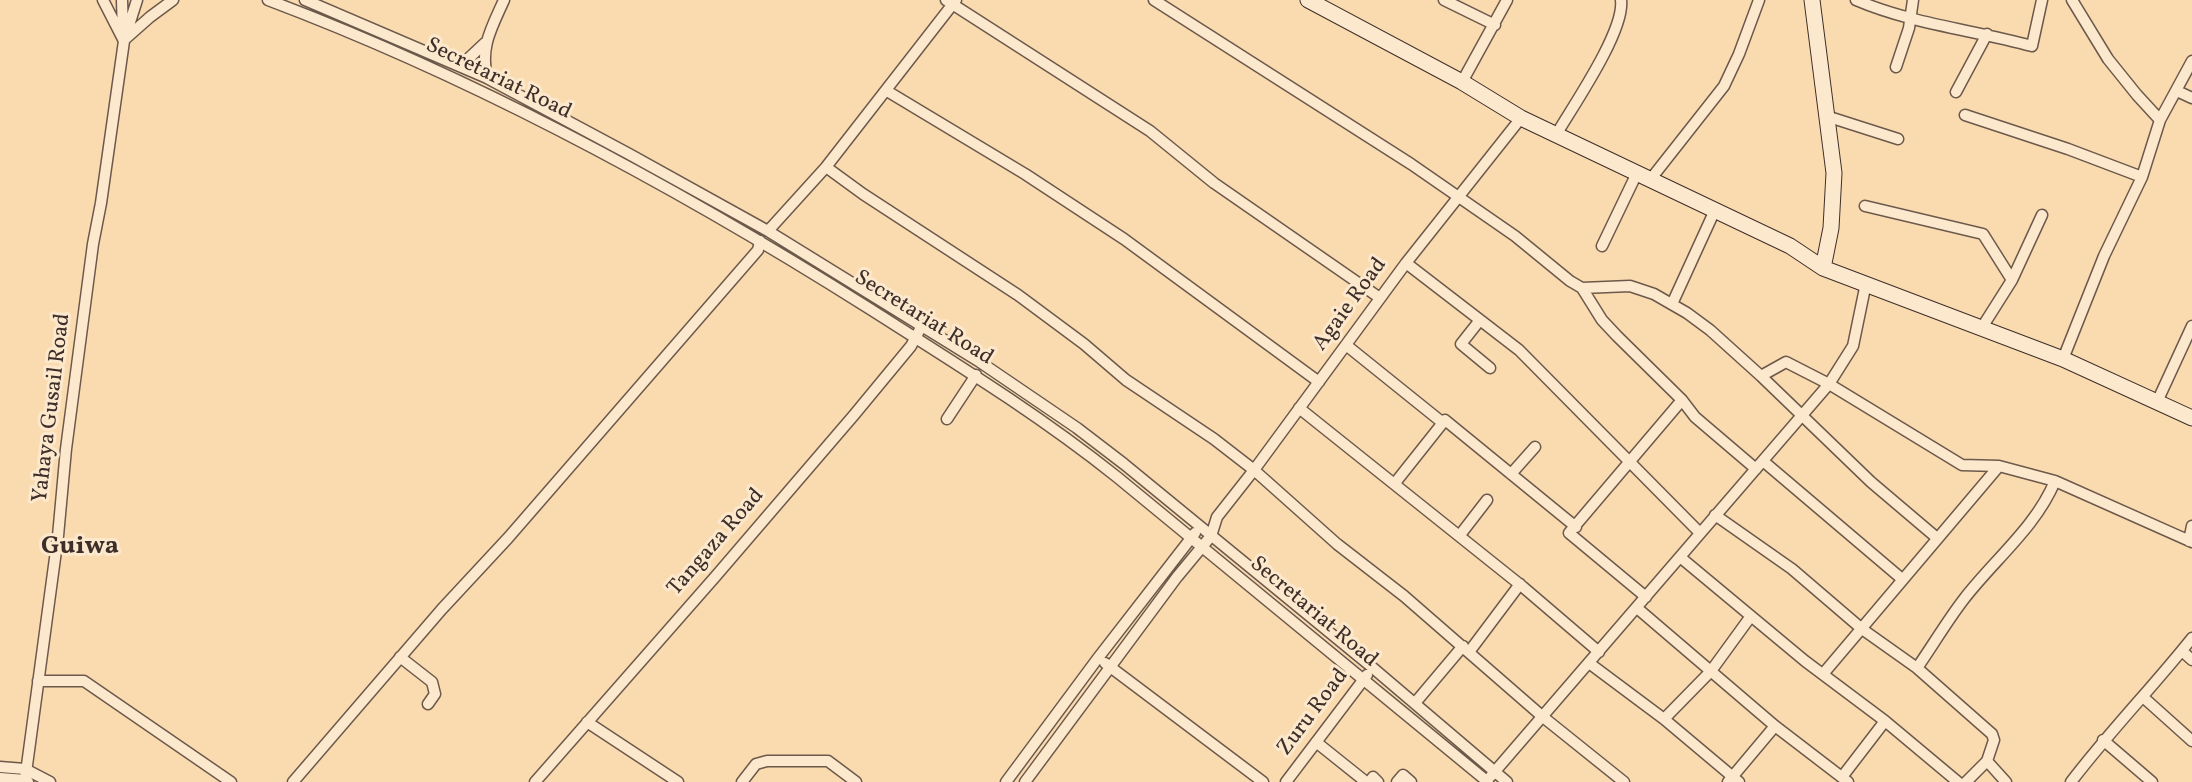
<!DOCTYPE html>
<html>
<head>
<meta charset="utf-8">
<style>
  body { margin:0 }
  canvas { display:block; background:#fadbb0 }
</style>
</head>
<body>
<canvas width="2192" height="782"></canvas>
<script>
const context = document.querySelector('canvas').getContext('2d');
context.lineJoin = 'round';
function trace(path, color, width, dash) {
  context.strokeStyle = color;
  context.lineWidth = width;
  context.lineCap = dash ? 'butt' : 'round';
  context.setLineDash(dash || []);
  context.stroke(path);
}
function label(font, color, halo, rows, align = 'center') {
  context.font = font + ' Vollkorn,serif';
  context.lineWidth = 6;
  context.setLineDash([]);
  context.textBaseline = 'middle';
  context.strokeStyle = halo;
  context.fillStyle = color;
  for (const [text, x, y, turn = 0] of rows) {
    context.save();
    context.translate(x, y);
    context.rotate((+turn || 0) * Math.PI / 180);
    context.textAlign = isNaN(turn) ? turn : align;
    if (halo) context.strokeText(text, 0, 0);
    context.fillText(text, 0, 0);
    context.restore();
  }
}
const street = new Path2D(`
  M103 0 124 41
  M122 0 123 33
  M268 0C478 79 680 189 870 309 955 363 1038 414 1117 477L1488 782
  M305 0 487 78 629 154 768 231 980 362 1077 428 1124 464 1373 668 1507 782
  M946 0 1150 131 1214 183 1380 298
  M1154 0 1411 164 1515 236 1570 281 1582 288 1602 320 1617 336 1682 400 1695 417 1756 469
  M1444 0 1495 25
  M1856 0C1912 24 1974 30 2032 46L2042 0
  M2072 0 2108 59 2137 95 2160 120
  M124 40 150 17 173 0
  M458 65 469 58 485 43
  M1896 67 1909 28 1913 0
  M487 78C480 47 491 29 504 0
  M1462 82 1507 0
  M887 91 1025 174 1124 239 1319 382
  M2177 91 2192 98
  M1956 92 1987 34
  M1965 115 2068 149 2142 177
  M1826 116 1898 139
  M1556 135C1573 106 1625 31 1621 0
  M826 167 863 194 1018 295 1084 344 1126 380 1214 439 1254 470 1337 544 1404 596 1543 717 1624 782
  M1650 180 1724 86 1739 54 1759 0
  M1865 206 1983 234 2012 280 1981 329
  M768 231 826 167 956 0
  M1602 246 1637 173
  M1406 263 1519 350 1700 533
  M2012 280 2042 215
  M1582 288 1630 286 1654 294 1687 313 1710 330 1761 376 1871 482 1937 538
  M1672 304 1715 210
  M1480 320 1461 344 1490 368
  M1346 345 1443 423
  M2063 359 2104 256 2142 177 2160 120 2192 61
  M1761 376 1786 362 1829 384 1962 465 1999 466 2055 481 2192 542
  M2157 402 2192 326
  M1299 408 1523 587 1599 652
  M947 419 976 375
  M1763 461 1902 579
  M1511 474 1535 447
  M1395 483 1445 420 1576 527
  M1715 515 1792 569 1862 629 1917 668 1992 734 1994 740 1987 761 1966 782
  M1460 535 1487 500
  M2189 541 2192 526
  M1680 557 1805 661 1885 721 1958 782
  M1646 597 1569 533 1682 400
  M1637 608 1775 726 1848 782
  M2182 651 2192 660
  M1469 652 1520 584
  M400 657 432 682 435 694 428 704
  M1105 663 1263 782
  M1589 663 1664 719 1739 782
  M1917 668C1933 645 1947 621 1964 599 1994 560 2036 527 2055 481
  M1823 674 1999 466
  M38 681H84L231 782
  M2143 697 2192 741
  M1415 703 1463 646
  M1664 719 1711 671 1751 616
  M587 722 678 782
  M2103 740 2152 782
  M1316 742 1366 782
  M1987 761 2006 782
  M0 767 25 769 50 782
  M1491 776 1829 384 1853 346 1866 283
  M1842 777 1885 721
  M0 778 25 780 28 782
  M25 780 58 536 66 449 93 244 101 203 124 41 137 0
  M293 782 442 609 508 538 758 250 760 241
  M535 782 715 577 854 415 911 346 919 331
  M742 782 756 764 767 761H828L856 782
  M1006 782 1098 658 1195 533
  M1025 782 1177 577 1211 536 1217 517 1254 470 1406 263 1521 118
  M1286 782 1367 675
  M1369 782 1373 777 1378 782
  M1397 782 1403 775 1411 782
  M1728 782 1775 726
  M2071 782C2109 732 2153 687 2192 638`);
const secondary = new Path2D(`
  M1308 0 1462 82 1521 118 1790 246 1823 268 2063 359 2192 418
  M1812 0 1834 173 1831 228 1823 268`);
trace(street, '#6c594b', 13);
trace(secondary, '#3d2e29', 17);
trace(street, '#fce8cc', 10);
trace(secondary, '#fce8cc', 15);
label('22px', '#3d2e29', '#fce8cc', [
  ["Secretariat Road",498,80,26],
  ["Agaie Road",1351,305,-54],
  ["Secretariat Road",923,319,32],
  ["Yahaya Gusail Road",53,408,-83],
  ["Tangaza Road",717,543,-49],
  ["Secretariat Road",1313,613,40],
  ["Zuru Road",1314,713,-53]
]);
label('bold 26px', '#3d2e29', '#fce8cc', [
  ["Guiwa",80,548]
]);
</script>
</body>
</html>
